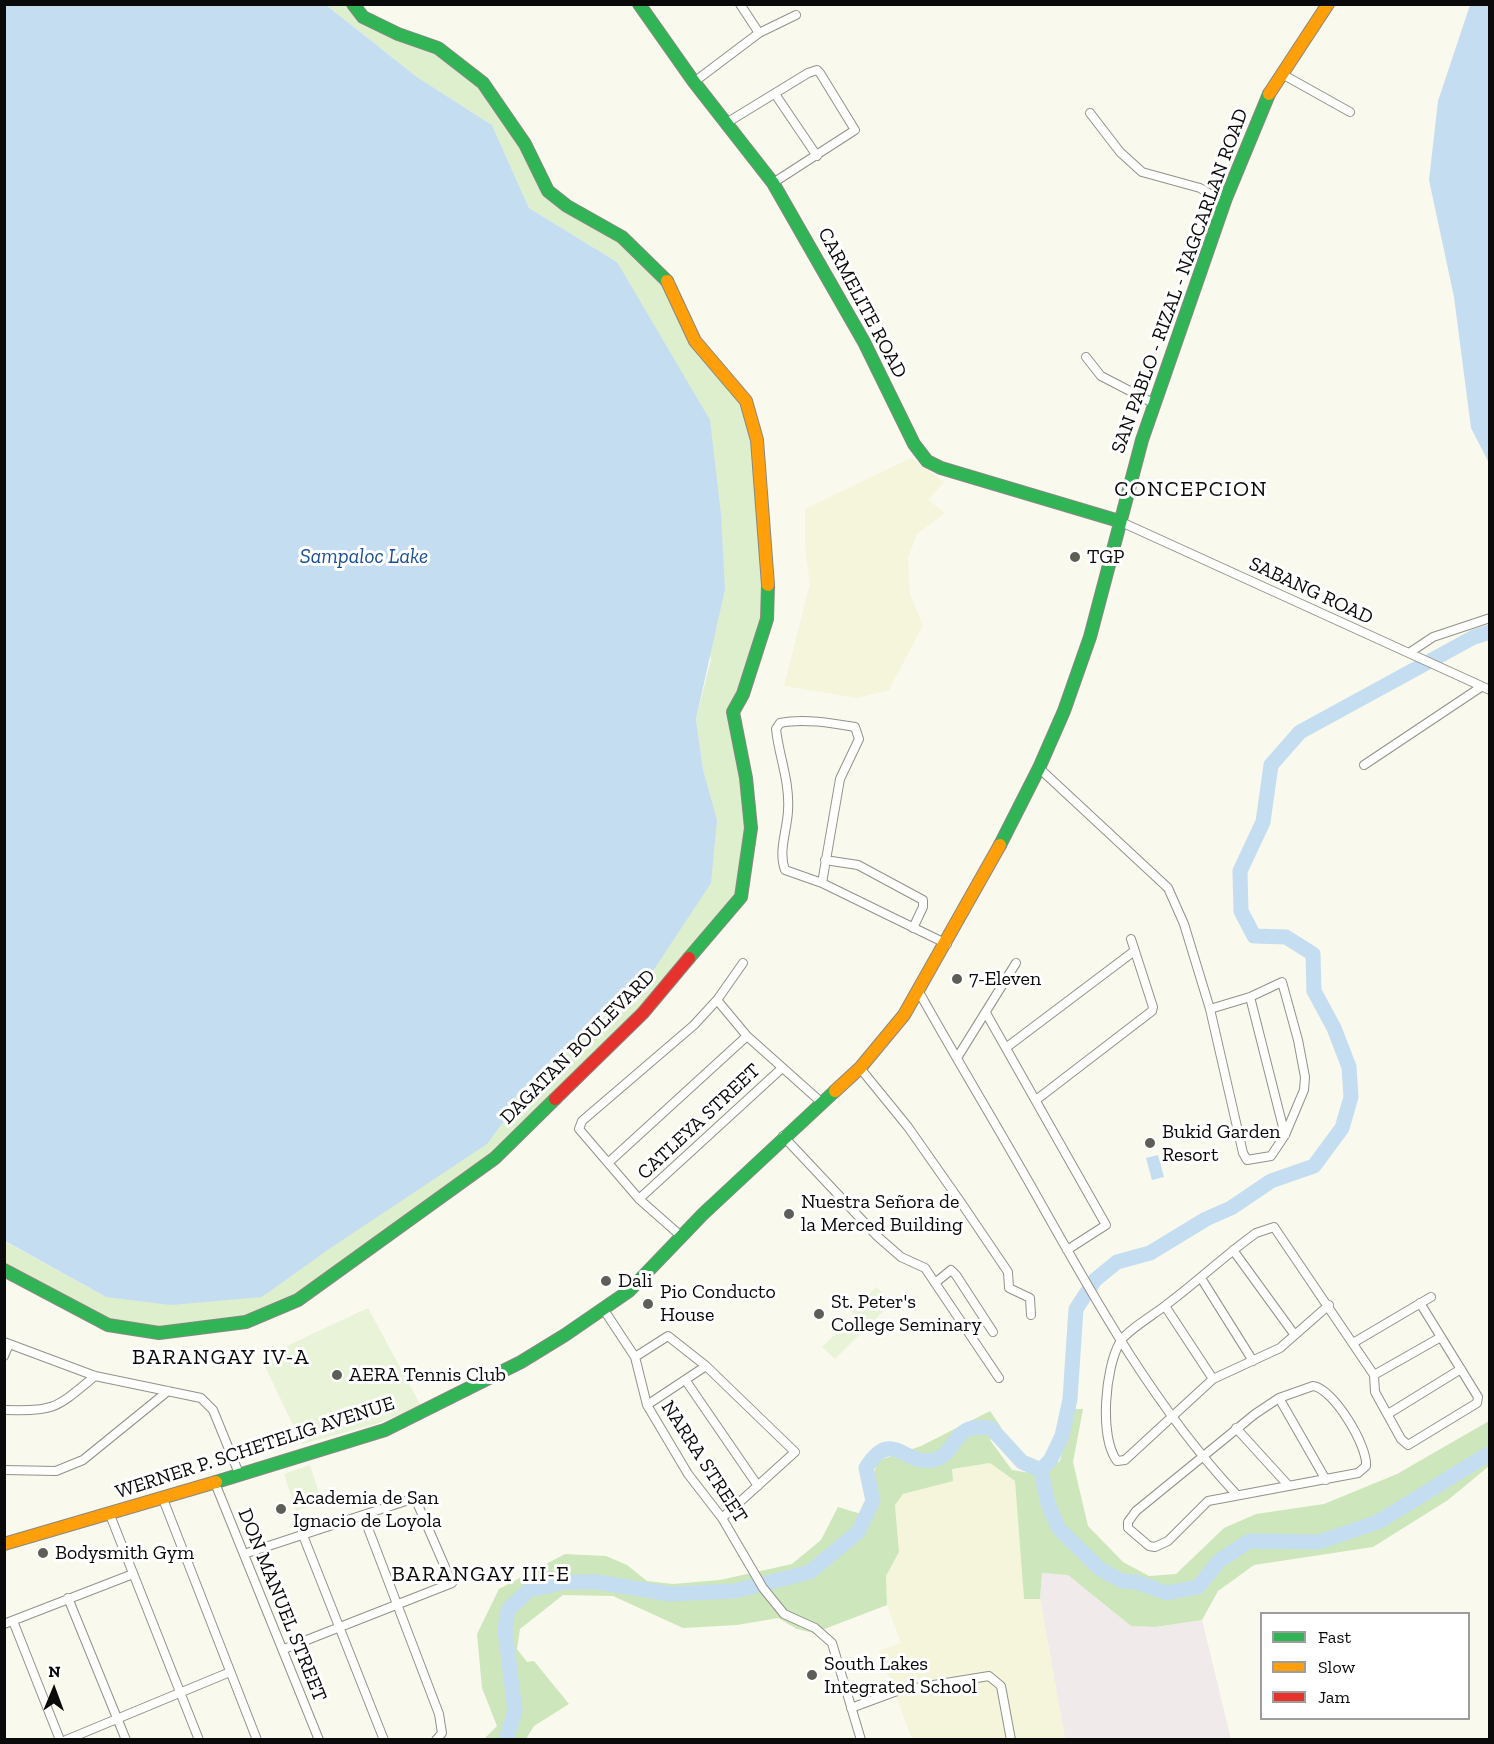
<!DOCTYPE html>
<html>
<head>
<meta charset="utf-8">
<style>
  body { margin:0 }
  #map { position:relative; width:1494px; height:1744px; overflow:hidden; background:#f9f9ed; font-family:"Zilla Slab",serif }
  canvas { display:block }
  .frame { position:absolute; inset:0; border:6px solid #0a0a0a; pointer-events:none }
  .legend { position:absolute; left:1260px; top:1612px; width:210px; height:108px; box-sizing:border-box; background:#fff; border:2px solid #9d9d9d; margin:0; padding:8px 10px; list-style:none; font-size:18px; color:#0a0a0a }
  .legend li { display:flex; align-items:center; gap:12px; height:30px }
  .legend b { width:30px; border:2px solid #9d9d9d }
  .north { position:absolute; left:24px; top:1660px; width:60px; height:60px; -webkit-text-stroke:4px #fff; paint-order:stroke; rotate:1deg; font-size:16px; font-weight:700; line-height:24px; text-align:center; color:#0a0a0a }
  .north::after { content:''; display:block; margin:auto; width:21px; height:27px; background:#0a0a0a; clip-path:polygon(50% 0,100% 100%,50% 72%,0 100%) }
</style>
</head>
<body>
<div id="map">
<canvas width="1494" height="1744"></canvas>
<div class="frame"></div>
<ul class="legend">
<li><b style="height:8px;background:#30b455"></b>Fast</li>
<li><b style="height:8px;background:#ff9f0a"></b>Slow</li>
<li><b style="height:8px;background:#e5322d"></b>Jam</li>
</ul>
<div class="north">N</div>
</div>
<script>
const context = document.querySelector('canvas').getContext('2d');
context.lineJoin = 'round';
function paint(path, color) {
  context.fillStyle = color;
  context.fill(path, 'evenodd');
}
function trace(path, color, width, dash) {
  context.strokeStyle = color;
  context.lineWidth = width;
  context.lineCap = dash ? 'butt' : 'round';
  context.setLineDash(dash || []);
  context.stroke(path);
}
function label(font, color, halo, rows, align = 'center') {
  context.font = font + ' "Zilla Slab",serif';
  context.lineWidth = 6;
  context.setLineDash([]);
  context.textBaseline = 'middle';
  context.strokeStyle = halo;
  context.fillStyle = color;
  for (const [text, x, y, turn = 0] of rows) {
    context.save();
    context.translate(x, y);
    context.rotate((+turn || 0) * Math.PI / 180);
    context.textAlign = isNaN(turn) ? turn : align;
    if (halo) context.strokeText(text, 0, 0);
    context.fillText(text, 0, 0);
    context.restore();
  }
}
paint(new Path2D(`
  M1042 1573 1068 1575 1131 1626 1155 1627 1202 1620 1231 1739H1065L1040 1599Z`), '#f0eaeb');
paint(new Path2D(`
  M911 458 944 482 928 500 945 513 917 534 908 558 910 595 923 625 889 690 857 698 784 686 810 584 805 548V509Z
  M990 1463 1015 1481 1024 1599H1040L1065 1739H912L879 1651 901 1643 887 1605 886 1576 899 1552 895 1505 903 1494 952 1481V1469Z`), '#f4f5da');
paint(new Path2D(`
  M326 5H353L363 17 438 48 483 83 548 191 597 221 669 283 695 341 746 401 757 440 767 619 733 712 751 828 741 897 643 1013 495 1158 298 1300 246 1322 159 1333 108 1325 5 1270 4 1241 106 1297H262L509 1114 517 1094 653 971 703 770 696 719 711 659 617 262 529 208 492 125 417 77Z`), '#deefce');
paint(new Path2D(`
  M1073 1409H1083L1073 1462 1088 1526 1123 1562 1149 1576 1176 1574 1224 1528 1256 1514 1324 1504 1397 1474 1489 1421V1466L1448 1500 1373 1547 1254 1565 1218 1591 1202 1620 1155 1627 1131 1626 1068 1575 1042 1573 1040 1599H1024L1015 1481 990 1463 952 1469 953 1481 903 1494 895 1505 899 1552 886 1576 887 1605 814 1633 797 1629 778 1618 737 1625 683 1628 613 1596 563 1595 520 1629 517 1649 527 1662 534 1661 569 1704 534 1726 526 1739H484L497 1726 482 1688 477 1634 499 1589 565 1554 606 1556 627 1565 647 1581 673 1584 720 1580 792 1564 821 1540 838 1507 871 1517 880 1497 873 1478 877 1461 921 1446 990 1411 1001 1427 990 1440 1012 1470 1037 1474 1060 1461Z`), '#cde6bc');
paint(new Path2D(`
  M876 1287 892 1302 867 1328 851 1314Z
  M368 1308 421 1406 376 1424 302 1444 261 1358Z
  M847 1323 859 1335 835 1359 822 1347Z
  M310 1465 322 1502 296 1511 284 1474Z`), '#e8f3d7');
paint(new Path2D(`
  M5 4 326 5 417 77 492 125 529 208 617 262 710 420 721 514 725 589 696 719 703 770 717 820 711 883 653 971 517 1094 509 1114 487 1144 329 1249 262 1297 171 1305 106 1297 5 1241Z
  M1470 5H1490L1489 463 1471 428 1454 297 1429 180 1438 101Z
  M1158 1155 1164 1177 1152 1180 1146 1158Z`), '#c5ddf1');
trace(new Path2D(`
  M1041 1470 1051 1459 1062 1436 1070 1399 1076 1309 1095 1280 1117 1262 1150 1253 1206 1219 1231 1208 1271 1181 1314 1166 1342 1128 1351 1097 1349 1067 1334 1028 1314 991 1313 954 1286 937 1254 936 1241 911 1240 871 1263 822 1271 765 1300 732 1474 637 1490 632
  M1041 1470 1048 1504 1059 1529 1100 1569 1122 1581 1136 1582 1167 1593 1198 1587 1219 1561 1249 1541 1319 1542 1378 1522 1490 1453
  M506 1740 515 1711 505 1630 508 1610 529 1590 566 1582H597L670 1594 735 1591 810 1572 858 1532 873 1501 866 1468C892 1426 904 1467 934 1460 952 1456 954 1432 972 1428 978 1427 985 1428 991 1428L1022 1462 1041 1470`), '#c5ddf1', 15);
const street = new Path2D(`
  M740 4 759 33
  M1282 74 1350 112
  M694 82 759 33 796 15
  M775 94 817 156
  M1090 113 1120 152 1142 172 1200 188 1215 197 1226 198
  M728 122 808 73 817 70 820 73 855 130 773 183
  M1086 357 1101 376 1155 404
  M1119 521 1490 690
  M1409 653 1433 637 1490 618
  M1364 765 1481 687
  M1039 768 1168 888 1184 924 1210 1009 1243 1153 1247 1160 1271 1156 1285 1135 1304 1090 1305 1077 1298 1040 1282 982 1250 997 1210 1009
  M825 860 858 865 923 900V907L913 928
  M822 883 840 779 859 739 855 727C832 723 803 718 780 723L776 729C779 757 790 781 788 811 787 831 778 851 785 870L822 883 947 944
  M919 992C957 1060 997 1126 1035 1193 1094 1298 1153 1405 1236 1494
  M1250 997 1285 1135
  M717 1000 747 1036 821 1102
  M986 1013 1106 1225 1067 1250
  M1007 1047 1133 952
  M957 1058 1016 963
  M860 1068 908 1127 962 1204 1008 1272 1009 1288 1030 1298 1031 1315
  M1036 1100 1152 1011 1153 1007 1131 939
  M783 1136 877 1236 901 1257 925 1268 999 1378
  M608 1163 747 1036
  M639 1199 781 1069
  M681 1236 639 1199 579 1129 582 1121 694 1025 717 1000 743 963
  M1233 1250 1294 1334
  M1201 1278 1253 1361
  M935 1283 951 1270 956 1275 993 1332
  M1329 1305 1280 1348 1213 1379 1125 1460 1117 1461C1099 1437 1105 1368 1120 1342 1126 1331 1155 1314 1166 1305 1197 1282 1224 1256 1256 1233L1274 1227 1374 1375 1375 1392 1401 1439 1408 1445 1477 1403 1478 1397 1420 1303
  M1165 1306 1213 1379
  M604 1310 635 1357 647 1405 688 1474 722 1518 763 1588 784 1614 815 1628 832 1643 861 1740
  M4 1342 95 1376 201 1398 213 1410 240 1476
  M1353 1343 1431 1297
  M4 1356 9 1344
  M635 1357 668 1336 706 1366 795 1452 722 1518
  M1374 1375 1441 1337
  M686 1381 758 1486
  M1313 1386C1333 1388 1368 1446 1366 1466L1358 1473 1208 1501 1168 1541 1155 1547 1149 1546 1128 1528V1522L1136 1511 1255 1414 1279 1398Z
  M1279 1398 1326 1480
  M647 1405 706 1366
  M4 1410C56 1411 55 1409 95 1376
  M1388 1414 1461 1369
  M1236 1428 1287 1484
  M4 1470 56 1471 83 1460 168 1391
  M215 1483 319 1740
  M163 1499 257 1740
  M110 1515 199 1740
  M363 1515 439 1714 442 1733 436 1740
  M302 1533 384 1740
  M244 1554 415 1498 452 1583 284 1649
  M68 1598 126 1740
  M13 1621 60 1740
  M4 1624 133 1574
  M851 1708 897 1691 989 1676 1001 1686 1011 1740
  M66 1740 230 1672`);
const fast = new Path2D(`
  M353 4 363 17 398 34 438 48 483 83 525 144 548 191 567 206 622 237 667 281
  M639 4 694 82 773 183 864 342 914 444 927 461 941 468 1119 521
  M1000 845 1039 768 1064 711 1090 637 1142 440 1226 198 1269 94
  M689 958 741 897 751 828 746 778 733 712 743 694 767 619 768 585
  M4 1270 108 1325 159 1333 246 1322 298 1300 495 1158 555 1099
  M216 1482 385 1430 521 1362 565 1335 629 1291 703 1214 835 1091`);
const slow = new Path2D(`
  M1269 94 1328 4
  M667 281 695 341 746 401 757 440 768 585
  M835 1091 860 1068 904 1015 1000 845
  M4 1544 216 1482`);
const jam = new Path2D(`
  M555 1099 643 1013 689 958`);
trace(street, '#92928c', 10);
trace(fast, '#888883', 14);
trace(slow, '#888883', 14);
trace(jam, '#888883', 14);
trace(street, '#fefefc', 8);
trace(fast, '#30b455', 12);
trace(slow, '#ff9f0a', 12);
trace(jam, '#e5322d', 12);
for (const [x, y, r, color] of [
  [1075,557,6,"#5e5e59"],
  [957,979,6,"#5e5e59"],
  [1150,1143,6,"#5e5e59"],
  [789,1214,6,"#5e5e59"],
  [606,1281,6,"#5e5e59"],
  [648,1304,6,"#5e5e59"],
  [819,1314,6,"#5e5e59"],
  [337,1375,6,"#5e5e59"],
  [281,1509,6,"#5e5e59"],
  [43,1553,6,"#5e5e59"],
  [812,1675,6,"#5e5e59"]
]) {
  const dot = new Path2D();
  dot.arc(x, y, r, 0, 2 * Math.PI);
  context.fillStyle = color;
  context.fill(dot);
  trace(dot, '#fff', 2);
}
label('20px', '#0a0a0a', '#fff', [
  ["SAN PABLO - RIZAL - NAGCARLAN ROAD",1180,281,-70],
  ["CARMELITE ROAD",862,303,62],
  ["SABANG ROAD",1311,591,25],
  ["DAGATAN BOULEVARD",578,1047,-45],
  ["CATLEYA STREET",699,1122,-43],
  ["WERNER P. SCHETELIG AVENUE",255,1448,-18],
  ["NARRA STREET",704,1462,57],
  ["DON MANUEL STREET",282,1605,68]
]);
label('20px', '#0a0a0a', '#fff', [
  ["TGP",1087,557],
  ["7-Eleven",969,979],
  ["Bukid Garden",1162,1132],
  ["Resort",1162,1155],
  ["Nuestra Señora de",801,1202],
  ["la Merced Building",801,1225],
  ["Dali",618,1281],
  ["Pio Conducto",660,1292],
  ["House",660,1315],
  ["St. Peter's",831,1302],
  ["College Seminary",831,1325],
  ["AERA Tennis Club",349,1375],
  ["Academia de San",293,1498],
  ["Ignacio de Loyola",293,1521],
  ["Bodysmith Gym",55,1553],
  ["South Lakes",824,1664],
  ["Integrated School",824,1687]
], 'left');
label('italic 21px', '#1a4f95', '#fff', [
  ["Sampaloc Lake",364,557]
]);
context.letterSpacing = '1.5px';
label('22px', '#0a0a0a', '#fff', [
  ["CONCEPCION",1191,490],
  ["BARANGAY IV-A",221,1358],
  ["BARANGAY III-E",481,1575]
]);
context.letterSpacing = '0px';
</script>
</body>
</html>
